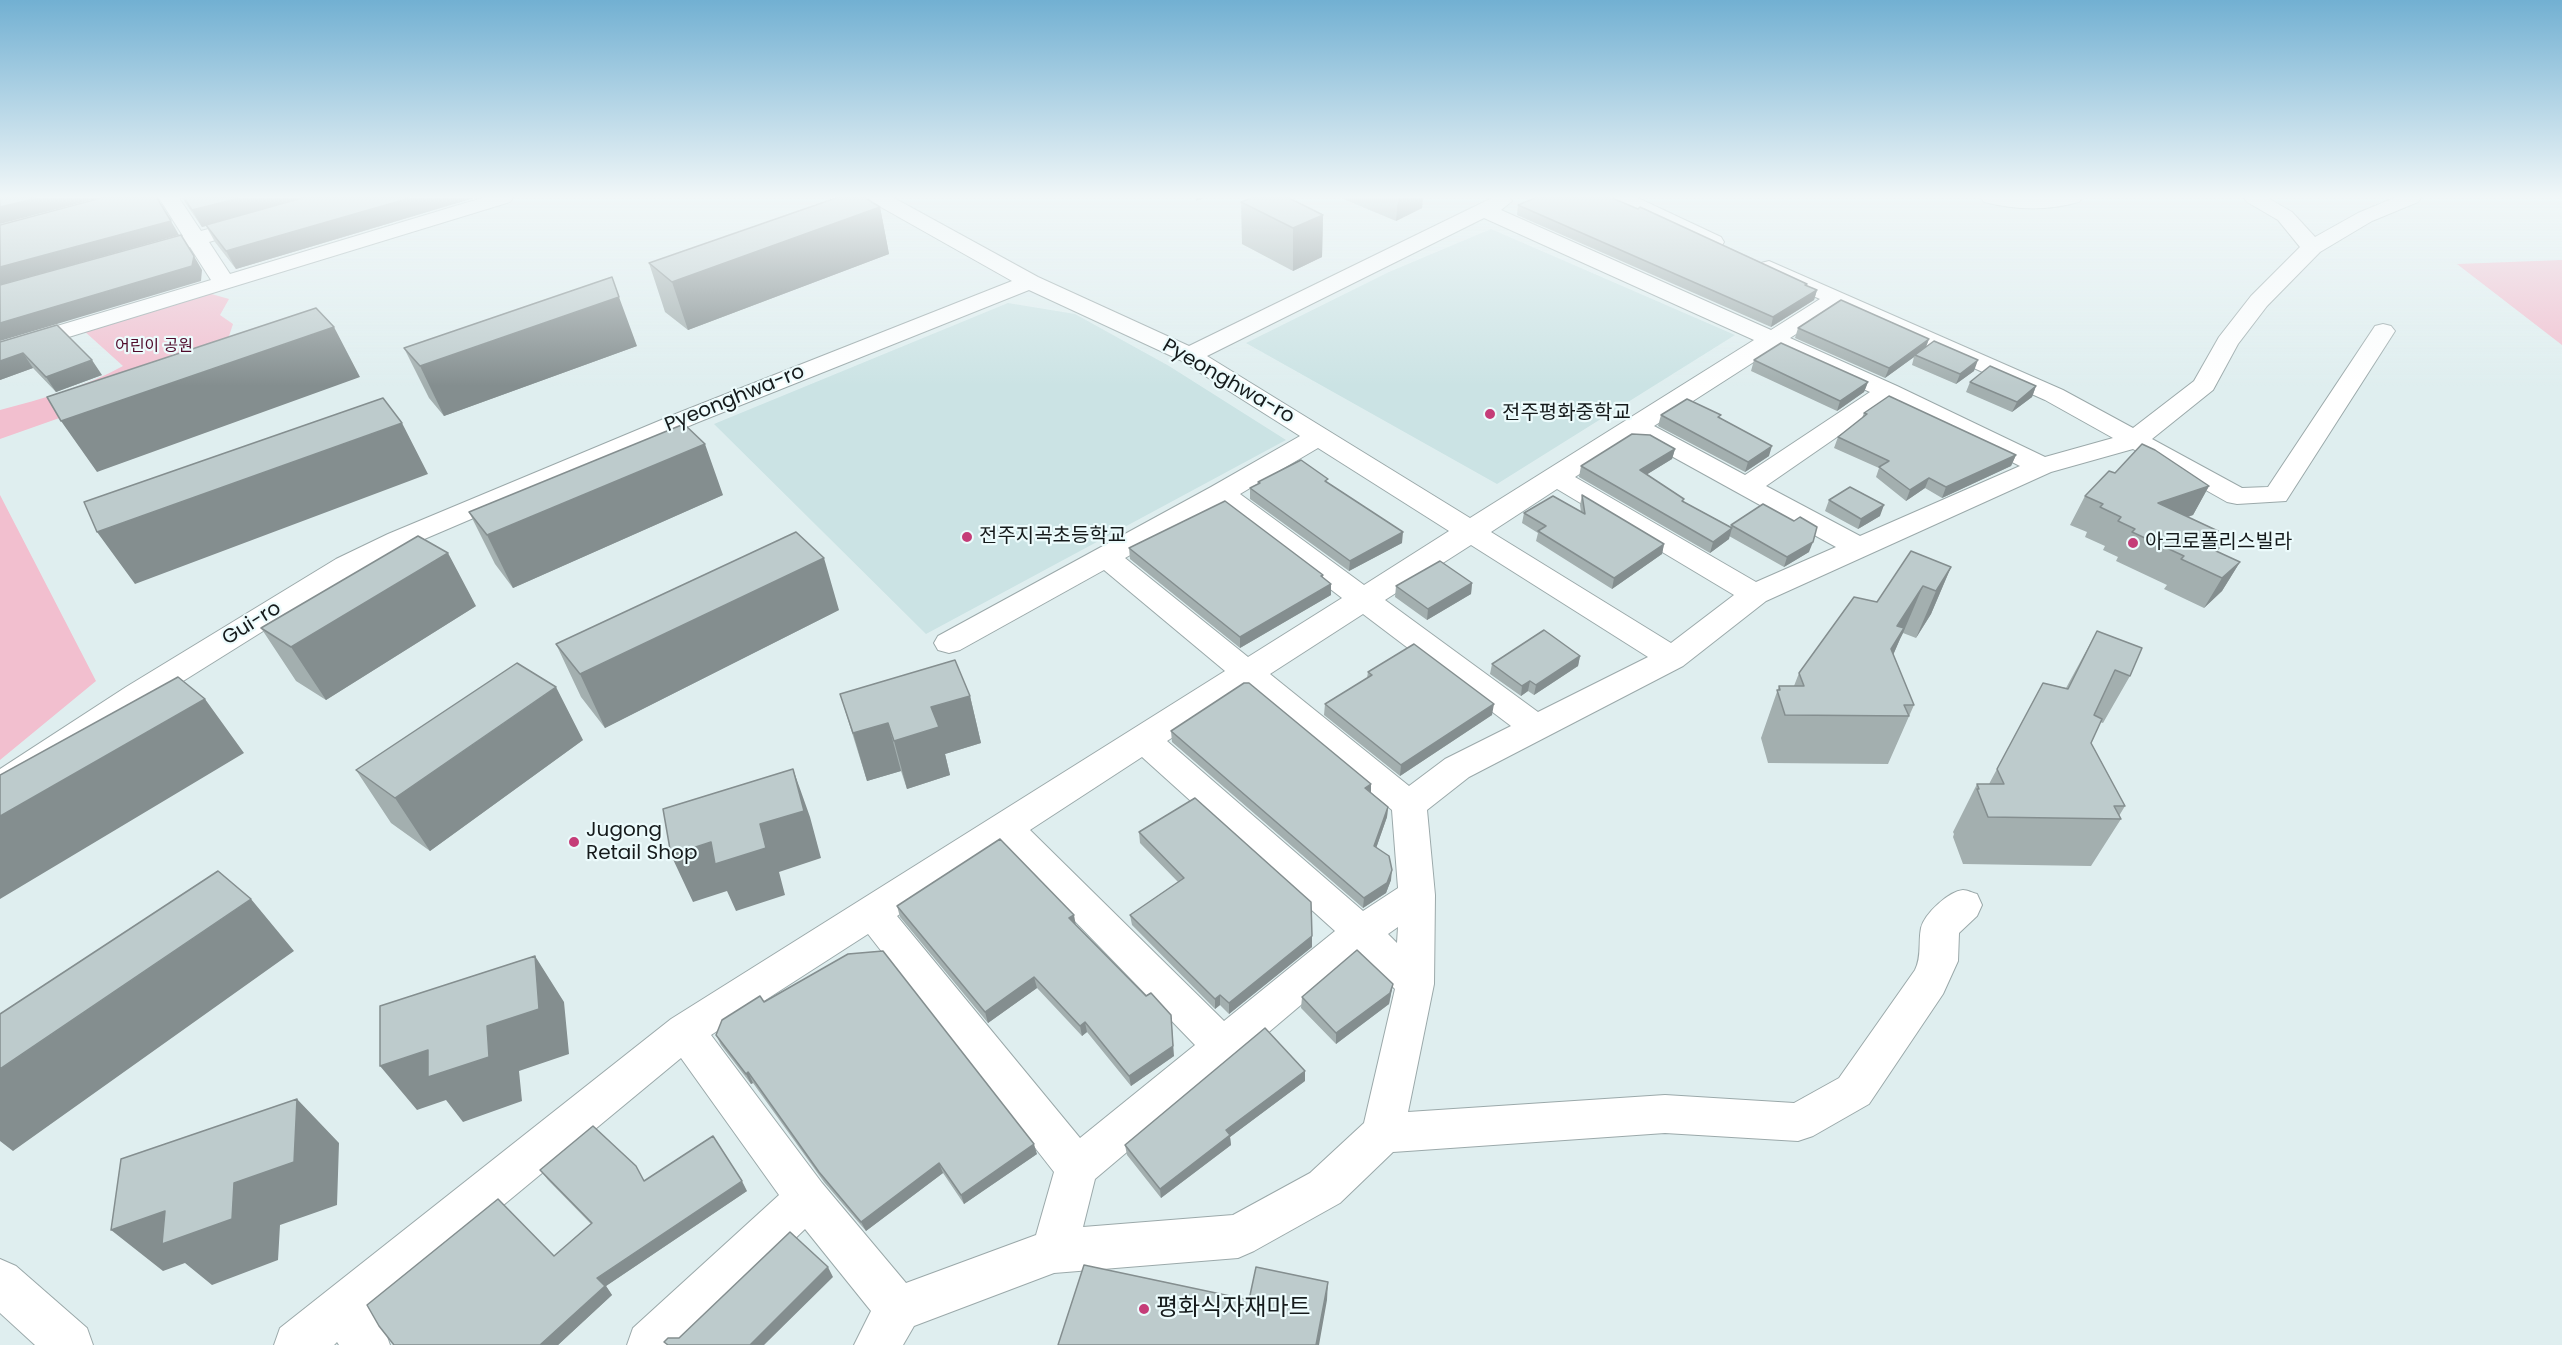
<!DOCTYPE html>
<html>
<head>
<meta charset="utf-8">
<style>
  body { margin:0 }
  canvas { display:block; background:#dfeeef }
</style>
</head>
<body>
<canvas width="2562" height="1345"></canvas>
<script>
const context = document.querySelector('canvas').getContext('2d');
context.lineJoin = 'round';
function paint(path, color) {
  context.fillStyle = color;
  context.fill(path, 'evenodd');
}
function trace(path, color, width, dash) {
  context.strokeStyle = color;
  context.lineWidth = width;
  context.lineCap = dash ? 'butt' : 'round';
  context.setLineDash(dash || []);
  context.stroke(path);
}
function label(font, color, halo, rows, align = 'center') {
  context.font = font + ' Poppins,"Noto Sans KR",sans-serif';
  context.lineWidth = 4.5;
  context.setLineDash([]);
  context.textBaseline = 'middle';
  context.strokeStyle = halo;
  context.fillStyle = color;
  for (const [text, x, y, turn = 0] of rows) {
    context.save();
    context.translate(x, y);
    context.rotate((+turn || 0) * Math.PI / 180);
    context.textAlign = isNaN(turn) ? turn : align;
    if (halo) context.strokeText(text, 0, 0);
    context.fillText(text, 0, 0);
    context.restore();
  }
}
paint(new Path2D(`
  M1491 229 1735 335 1497 484 1246 343 1389 272Z
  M1008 303 1075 314 1169 366 1286 440 926 634 714 424Z`), '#cbe3e4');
paint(new Path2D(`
  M2562 260V345L2457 264Z
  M208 293 229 299 220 315 233 324 229 336 184 374 0 439V410C42 399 85 387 123 366L83 330Z
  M0 495 96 681 0 760Z`), '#f2bfcf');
const minor = new Path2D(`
  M159 198H179L201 231 252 217 259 219 263 223 259 227 209 242 230 274 482 198H513L510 202 0 358V343L211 280 190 247 144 261 136 259 133 254 136 249 183 236Z
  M869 198H894L1038 277 1189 346 1492 198H1510L1512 201 1501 210 1771 330 1820 299 1761 273 1758 268 1761 263 1769 261 2063 390 2133 428 2194 381 2219 337 2251 296 2300 247 2278 220 2247 202 2244 198H2268L2292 212 2315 237 2358 213 2394 198H2421L2418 202 2372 221 2320 252 2267 306 2238 344 2213 390 2152 439 2242 488 2268 487 2375 326 2383 324 2391 326 2395 331 2286 501 2237 504 2227 502 2133 449 2051 472 1766 601 1683 666 1469 777 1427 810 1435 895 1434 984 1408 1112 1665 1095 1794 1103 1839 1078 1915 970C1922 956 1918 943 1921 928 1924 914 1949 891 1963 890 1967 890 1973 893 1977 894L1982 905 1977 916 1959 933 1958 961 1943 994 1869 1104 1813 1136 1798 1141 1665 1133 1393 1152 1340 1203 1254 1251 1238 1258 1054 1273 914 1326 903 1345H854L871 1311 805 1229 684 1345H627L633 1328 779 1195 681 1058 373 1313 384 1328 390 1345H339L337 1342 334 1345H274L280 1328 671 1019 1225 671 1104 570 960 650 949 653 938 650 934 643 938 636 1211 487 1300 436 1180 360 1029 290 696 423 408 546 356 573 148 703 12 795 0 799V769L126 687 336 559 388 534 678 413 1012 281 872 202ZM1484 218 1754 340 1470 518 1207 356ZM1838 307 2045 400 2113 438 2045 457 1897 386 1790 338ZM1774 349 1870 392 1745 475 1654 426ZM1889 401 2020 466 1860 536 1766 486ZM1637 437 1836 547 1756 582 1575 477ZM1318 448 1449 531 1364 585 1240 494ZM1557 489 1734 595 1671 643 1491 532ZM1220 505 1342 598 1248 657 1125 558ZM1471 545 1648 657 1538 712 1385 600ZM1363 614 1511 726 1445 759 1409 786 1270 674ZM1247 689 1392 810 1398 888 1363 911 1167 741ZM1142 757 1335 931 1224 1021 1030 830ZM1003 847 1195 1045 1080 1138 897 916ZM1398 927 1397 943 1388 934ZM868 934 1054 1172 1036 1235 906 1283 822 1183 711 1035ZM1360 955 1395 989 1364 1123 1310 1173 1233 1215 1083 1227 1095 1179Z
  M1612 198H1638L1721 237 1724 242 1721 247 1713 248 1705 247 1615 202Z
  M1981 198H2082L2079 202C2047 211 2016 210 1984 202Z
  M0 1259 16 1266 87 1328 93 1345H35L0 1313Z`);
trace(minor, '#9ba9aa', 2);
paint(minor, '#fff');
paint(new Path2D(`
  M182 198H474L236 269 215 242 206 226 202 227Z
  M1341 198H1423L1422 208 1396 221Z
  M1241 202 1323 215 1322 257 1293 271 1242 244Z
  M1518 205 1807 286 1817 290 1814 300 1771 327 1517 215Z
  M880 207 889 254 688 330 665 312 649 263Z
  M1798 328 1929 339 1926 347 1974 371 1956 384 1912 365 1914 357 1885 378 1795 338Z
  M0 342 102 375 56 392 33 368 0 380Z
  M637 346 444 416 429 398 404 348Z
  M1754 360 1868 382 1864 392 1837 411 1751 371Z
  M1970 382 2036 386 2032 397 2012 412 1966 392Z
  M1864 413 2016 455 2011 466 1942 498 1925 488 1906 501 1876 477 1879 468 1834 448 1838 437 1862 418Z
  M1661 415 1721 418 1769 456 1745 472 1658 426Z
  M1675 449 1672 459 1647 474 1684 502 1731 527V525L1809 552 1784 567 1729 536V539L1710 553 1579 477 1581 466Z
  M2115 473 2209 486 2193 515 2188 517 2218 531 2212 542 2218 552 2240 562 2222 591 2204 608 2164 589 2167 585 2116 561 2118 557 2103 550 2105 546 2085 537 2087 532 2070 525 2085 496Z
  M1258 482 1328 483 1402 543 1349 571 1250 499V488L1258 484Z
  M723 495 513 588 495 564 469 512Z
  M1582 495 1664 544 1662 554 1612 589 1536 541 1538 533 1522 523 1524 513 1581 512 1580 505Z
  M1829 500 1880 516 1858 529 1825 511Z
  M1129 548 1323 575V578L1331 584V595L1240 648 1130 559Z
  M1951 567 1931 614 1916 638 1903 633 1900 639 1893 655 1914 705 1888 764 1768 763 1761 738 1779 686H1794L1799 673 1877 602Z
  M1472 583 1471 594 1427 620 1395 597 1396 586Z
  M476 606 326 700 296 681 261 628Z
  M839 610 605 728 581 697 556 644Z
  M2097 631 2130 676 2103 723 2100 722 2091 743 2125 806 2119 816 2121 819 2091 866 1963 864 1953 837 1954 834 1953 832 1977 784H1989L2043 683 2066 688Z
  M1580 656 1578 666 1534 695 1528 691 1521 696 1490 674 1492 664Z
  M1368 672 1492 715 1400 776 1324 715 1325 704 1367 678Z
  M840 694 970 696 981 743 945 754 950 775 907 789 901 771 867 781Z
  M1171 731 1371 784V793L1388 807 1387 817 1376 848 1391 880 1386 893 1363 908 1172 742Z
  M583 740 430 851 391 823 356 770Z
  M1139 832 1312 947 1229 1014 1220 1005 1215 1009 1132 925 1130 915 1178 882 1140 843Z
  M897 906 1076 926 1174 1056 1131 1086 1087 1032 1082 1036 1037 988 988 1023 900 917Z
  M1393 984 1389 1004 1336 1044 1301 1008 1302 997Z
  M764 1002 1037 1154 964 1204 943 1173 866 1231 824 1182 753 1083 751 1084 721 1045 716 1035Z
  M1305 1081 1230 1137 1231 1145 1161 1198 1127 1155 1125 1145Z
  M540 1170 747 1191 606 1286 612 1295 558 1345H394L554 1256 591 1224 548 1180Z`), '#a3afaf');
paint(new Path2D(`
  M37 198H99L0 224V207Z
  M239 198H310L202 227 192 210Z
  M410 198H474L236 269 226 251Z
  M1196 198H1204L1196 201Z
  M1398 198H1423L1422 208 1396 221Z
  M880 207 889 254 688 330 672 282Z
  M1323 215 1322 257 1293 271V228Z
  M171 221 179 235 0 285V267Z
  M194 256 202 270 201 281 0 341V323Z
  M1817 290 1814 300 1771 327 1773 317Z
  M619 297 637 346 444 416 420 366Z
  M334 327 360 377 97 472 61 421Z
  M1929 339 1925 349 1915 355 1914 357 1885 378 1889 368Z
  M23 353 33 368 0 380V361Z
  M92 360 102 375 56 392 46 377Z
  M1978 360 1974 371 1956 384 1960 374Z
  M1868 382 1864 392 1837 411 1840 401Z
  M2036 386 2032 397 2012 412 2017 402Z
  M402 423 428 474 135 584 97 532Z
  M705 444 723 495 513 588 487 535Z
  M1772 446 1769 456 1745 472 1748 462Z
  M1675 449 1672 459 1638 480 1640 470Z
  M2016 455 2011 466 1942 498 1946 487Z
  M1929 478 1925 488 1906 501 1910 490Z
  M2209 486 2193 515 2142 532 2158 503Z
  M1884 505 1880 516 1858 529 1861 519Z
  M1732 528 1729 539 1710 553 1713 542Z
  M2218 531 2201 560 2208 540Z
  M1403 532 1402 543 1349 571 1350 561Z
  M1813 542 1809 552 1784 567 1787 557Z
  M1664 544 1662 554 1612 589 1614 578Z
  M448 553 476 606 326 700 291 647Z
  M824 558 839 610 605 728 580 674Z
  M2240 562 2222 591 2204 608 2222 578Z
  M1951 567 1931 614 1916 638 1936 591Z
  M1472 583 1471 594 1427 620 1428 609Z
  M1331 584V595L1240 648V637Z
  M1923 586 1903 633 1900 639 1884 676 1897 626Z
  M1580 656 1578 666 1534 695 1536 685Z
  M1530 681 1528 691 1521 696 1522 686Z
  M556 687 583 740 430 851 395 798Z
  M970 696 981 743 945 754 950 775 907 789 894 741 931 707Z
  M205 699 244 753 0 899V816Z
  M1494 704 1492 715 1400 776 1401 765Z
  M888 723 901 771 867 781 853 733Z
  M793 769 810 817 821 858 779 872 785 895 736 911 727 891 693 902 671 855 760 824Z
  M1371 784V795L1365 788Z
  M1388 807 1387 817 1373 857 1374 846Z
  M1392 870 1391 880 1386 893 1363 908 1364 898Z
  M251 899 294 951 13 1151 0 1141V1069Z
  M1074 915 1076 926 1069 918Z
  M1312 936V947L1229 1014V1003Z
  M535 956 564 1002 569 1054 519 1071 522 1101 463 1122 446 1100 417 1110 380 1066Z
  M1034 977 1037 988 988 1023 985 1012Z
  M1393 984 1389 1004 1336 1044V1033Z
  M1220 995V1005L1215 1009V999Z
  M1171 1015 1174 1056 1131 1086 1129 1076Z
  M1085 1022 1087 1032 1082 1036 1080 1026Z
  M1305 1071V1081L1230 1137 1231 1145 1161 1198 1160 1189 1226 1130Z
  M748 1072 753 1083 751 1084 746 1074Z
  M297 1099 339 1143 337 1205 280 1225 278 1260 212 1285 185 1263 163 1271 111 1230 234 1183Z
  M1034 1144 1037 1154 964 1204 961 1195Z
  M939 1163 943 1173 866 1231 861 1222Z
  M742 1181 747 1191 606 1286 612 1295 558 1345H540L597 1278Z
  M828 1267 833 1277 764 1345H750Z
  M1328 1282 1327 1300 1319 1345H1316Z`), '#848e8f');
const building = new Path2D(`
  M0 198H37L0 207Z
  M101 198H157L171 221 0 267V225Z
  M184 198H239L192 210Z
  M302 198H410L226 251 206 225Z
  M836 198H865L880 207 672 282 649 263Z
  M1251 198H1289L1323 215 1293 228 1241 202Z
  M1535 198H1612L1638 209 1640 207 1807 284 1805 285 1817 290 1773 317 1518 205Z
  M181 235 194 256 192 266 0 323V285Z
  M612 277 619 297 420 366 404 348Z
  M1841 300 1929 339 1889 368 1798 328Z
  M316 308 334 327 61 421 47 397Z
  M57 325 92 360 46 377 23 353 0 361V342Z
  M1934 341 1978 360 1960 374 1915 355Z
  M1781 343 1868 382 1840 401 1754 360Z
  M1990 366 2036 386 2017 402 1970 382Z
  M1889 396 2016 455 1946 487 1929 478 1910 490 1879 467 1889 461 1838 437 1867 414 1864 413Z
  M383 398 402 423 97 532 84 502Z
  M1687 399 1721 415 1718 417 1772 446 1748 462 1661 415Z
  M684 424 705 444 487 535 469 512Z
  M1632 434 1650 435 1675 449 1640 470 1684 499 1682 501 1732 528 1713 542 1581 466Z
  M2142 444 2155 450 2209 486 2158 503 2218 531 2208 540 2221 546 2216 551 2240 562 2222 578 2181 559 2184 556 2132 532 2135 529 2118 521 2121 517 2100 507 2103 504 2085 496 2109 471 2115 473Z
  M1301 460 1328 479 1325 481 1403 532 1350 561 1250 488 1260 483 1258 482Z
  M1850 487 1884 505 1861 519 1829 500Z
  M1582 495 1664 544 1614 578 1538 531 1546 526 1524 513 1553 496 1585 514Z
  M1225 501 1323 575 1321 576 1331 584 1240 637 1129 548Z
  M1763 504 1794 521 1800 517 1817 527 1813 542 1787 557 1731 525Z
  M796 532 824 558 580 674 556 644Z
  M418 536 448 553 291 647 261 628Z
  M1911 551 1951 567 1936 591 1923 586 1897 626 1904 628 1891 649 1914 705H1904L1909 716 1785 715 1777 690H1780L1779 686H1804L1799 673 1854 597 1877 602Z
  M1440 561 1472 583 1428 609 1396 586Z
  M1544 630 1580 656 1536 685 1530 681 1522 686 1492 664Z
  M2097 631 2142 648 2130 676 2115 670 2094 715 2102 719 2091 743 2125 806H2114L2121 819 1988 817 1977 789H1979L1977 784H2004L1997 769 2043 683 2068 689Z
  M1414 644 1494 704 1401 765 1325 704 1372 675 1368 672Z
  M955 660 970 696 931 707 939 727 894 741 888 723 853 733 840 694Z
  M517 663 556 687 395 798 356 770Z
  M178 677 205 699 0 816V775Z
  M1244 683H1249L1371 784 1365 788 1388 807 1374 846 1389 856 1392 870 1387 883 1364 898 1171 731Z
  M793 769 804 811 760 824 766 848 715 864 711 842 671 855 663 809Z
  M1195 798 1311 902 1312 936 1229 1003 1220 995 1215 999 1130 915 1184 878 1139 832Z
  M1000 839 1074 915 1069 918 1146 996 1151 993 1171 1015 1173 1046 1129 1076 1085 1022 1080 1026 1034 977 985 1012 897 906Z
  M218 871 251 899 0 1069V1014Z
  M1357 950 1393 984 1390 993 1336 1033 1302 997Z
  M883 951 1034 1144 961 1195 939 1163 861 1222 819 1172 748 1072 746 1074 716 1035 722 1020 760 996 764 1002 848 954Z
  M535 956 539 1009 487 1026 489 1057 428 1077V1050L380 1066V1006Z
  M1265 1028 1305 1071 1226 1130 1230 1135 1160 1189 1125 1145Z
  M297 1099 294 1162 234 1183 232 1219 162 1244 165 1211 111 1230 121 1159Z
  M593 1126 636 1166 644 1181 713 1136 742 1181 597 1278 605 1286 540 1345H394L379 1326 367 1305 498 1199 554 1256 592 1223 540 1170Z
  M790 1232 828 1267 750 1345H668L664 1342 668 1338H679Z
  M1084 1265 1249 1300 1256 1267 1328 1282 1316 1345H1058Z`);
paint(building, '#bdcbcc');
trace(building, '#848e8f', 1.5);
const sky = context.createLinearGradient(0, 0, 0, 386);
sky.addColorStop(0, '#72b0d2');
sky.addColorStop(0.51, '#f1f7f8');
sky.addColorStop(1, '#f1f7f800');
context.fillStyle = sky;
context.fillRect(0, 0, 2562, 386);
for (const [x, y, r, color] of [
  [1490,414,6,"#c53d78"],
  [967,537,6,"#c53d78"],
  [2133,543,6,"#c53d78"],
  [574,842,6,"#c53d78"],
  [1144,1309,6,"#c53d78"]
]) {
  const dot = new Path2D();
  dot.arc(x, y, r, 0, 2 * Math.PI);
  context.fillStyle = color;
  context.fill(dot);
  trace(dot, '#ecfbfc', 2);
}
label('16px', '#500b2b', '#ecfbfc', [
  ["어린이 공원",154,347]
]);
label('20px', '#151a1b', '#ecfbfc', [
  ["Pyeonghwa-ro",1228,382,30],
  ["Pyeonghwa-ro",735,399,-22],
  ["Gui-ro",252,624,-32]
]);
label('20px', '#151a1b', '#ecfbfc', [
  ["전주평화중학교",1502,414],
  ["전주지곡초등학교",979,537],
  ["아크로폴리스빌라",2145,543],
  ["Jugong",586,831],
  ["Retail Shop",586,854]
], 'left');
label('24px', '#151a1b', '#ecfbfc', [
  ["평화식자재마트",1156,1309]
], 'left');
</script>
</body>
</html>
